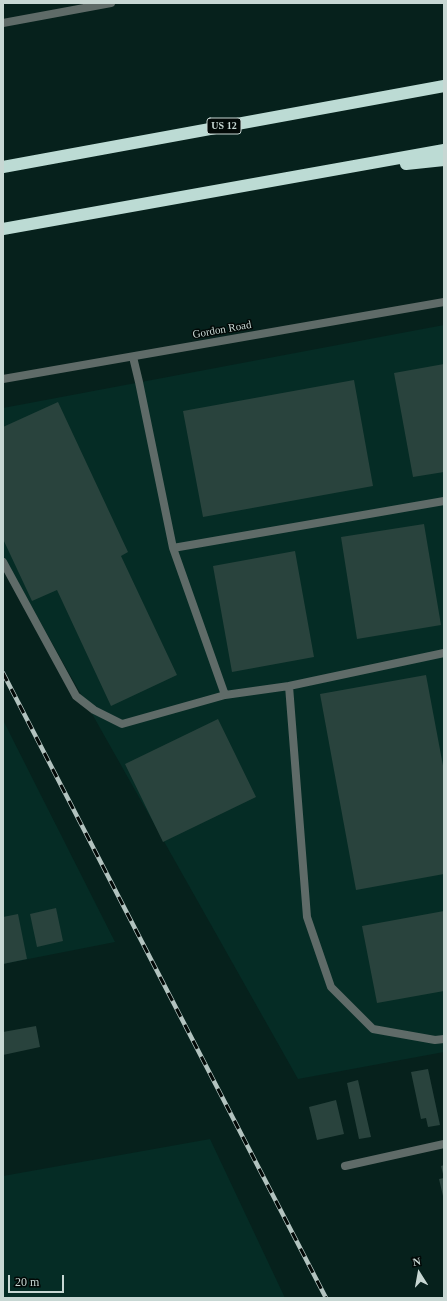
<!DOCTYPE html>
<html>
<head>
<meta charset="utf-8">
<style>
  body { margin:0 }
  #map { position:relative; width:447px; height:1301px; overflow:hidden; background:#06211c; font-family:"Times New Roman",serif }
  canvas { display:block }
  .frame { position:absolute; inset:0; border:4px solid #c7d7d3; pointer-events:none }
  .north { position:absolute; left:399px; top:1253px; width:40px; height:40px; -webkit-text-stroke:3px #020907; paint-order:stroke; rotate:349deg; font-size:11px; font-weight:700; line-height:16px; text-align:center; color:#c7d7d3 }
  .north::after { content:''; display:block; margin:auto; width:14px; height:18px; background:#c7d7d3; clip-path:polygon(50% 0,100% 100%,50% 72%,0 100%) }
  .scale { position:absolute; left:8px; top:1275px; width:56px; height:18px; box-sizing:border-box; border:2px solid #c7d7d3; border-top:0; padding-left:5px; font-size:12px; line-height:14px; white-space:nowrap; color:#c7d7d3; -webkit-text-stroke:3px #020907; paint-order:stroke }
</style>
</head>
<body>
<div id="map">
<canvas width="447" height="1301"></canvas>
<div class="frame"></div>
<div class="north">N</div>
<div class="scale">20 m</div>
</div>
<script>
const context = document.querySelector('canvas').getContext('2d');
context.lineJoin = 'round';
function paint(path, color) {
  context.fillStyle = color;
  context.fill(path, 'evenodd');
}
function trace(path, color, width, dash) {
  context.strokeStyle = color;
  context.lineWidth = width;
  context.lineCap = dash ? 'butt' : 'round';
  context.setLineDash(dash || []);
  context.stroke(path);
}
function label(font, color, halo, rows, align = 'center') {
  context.font = font + ' "Times New Roman",serif';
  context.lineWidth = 3;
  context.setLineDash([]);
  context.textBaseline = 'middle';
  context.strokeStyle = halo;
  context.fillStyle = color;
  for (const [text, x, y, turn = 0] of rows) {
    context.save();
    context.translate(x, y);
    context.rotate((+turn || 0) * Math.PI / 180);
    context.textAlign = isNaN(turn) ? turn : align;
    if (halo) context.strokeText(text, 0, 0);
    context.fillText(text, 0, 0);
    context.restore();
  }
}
paint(new Path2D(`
  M444 325V1052L298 1079 3 556V408Z
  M3 720 115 942 3 964Z
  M210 1139 285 1298H3V1176Z`), '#052c25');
paint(new Path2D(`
  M444 364V472L413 477 394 373Z
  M354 380 373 486 203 517 183 411Z
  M58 402 128 552 121 556 177 675 111 706 57 590 32 601 3 539V427Z
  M424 524 441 625 357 639 341 537Z
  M295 551 314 657 232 672 213 566Z
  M426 675 444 771V874L356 890 320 694Z
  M218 719 256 797 163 842 125 764Z
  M56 908 63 941 37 947 30 914Z
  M444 911V991L377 1003 362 926Z
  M18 914 27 959 3 964V917Z
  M36 1026 40 1047 3 1055V1032Z
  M428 1069 440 1125 428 1127 426 1118 421 1119 411 1072Z
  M358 1080 371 1137 359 1139 347 1083Z
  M336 1100 344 1134 317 1140 309 1107Z
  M444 1165V1196H443L439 1179 444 1178 441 1166Z`), '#29433d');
trace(new Path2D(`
  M133 357 139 382 173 548
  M3 562 76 696 94 710 122 724 225 695
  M444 653 289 686 307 917 331 987 373 1029 435 1040 444 1039
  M289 686 225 695 173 548 444 501
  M345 1166 444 1144`), '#5f6b68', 8);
trace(new Path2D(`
  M3 23 111 3
  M3 379 444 302`), '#5f6b68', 8);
trace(new Path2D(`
  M406 164 444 160
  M3 167 444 86
  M3 229 444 150`), '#bcdbd4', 12);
const rail = new Path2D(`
  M3 673 326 1298`);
trace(rail, '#b2c3bf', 4.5);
trace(rail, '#020907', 3, [9]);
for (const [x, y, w] of [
  [224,126,34]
]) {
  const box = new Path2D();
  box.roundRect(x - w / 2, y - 8, w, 16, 3);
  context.fillStyle = '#020907';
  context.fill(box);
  trace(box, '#c7d7d3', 1);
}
label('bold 10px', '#c7d7d3', null, [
  ["US 12",224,126]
]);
label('11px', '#c7d7d3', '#020907', [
  ["Gordon Road",222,330,-10]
]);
</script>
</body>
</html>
